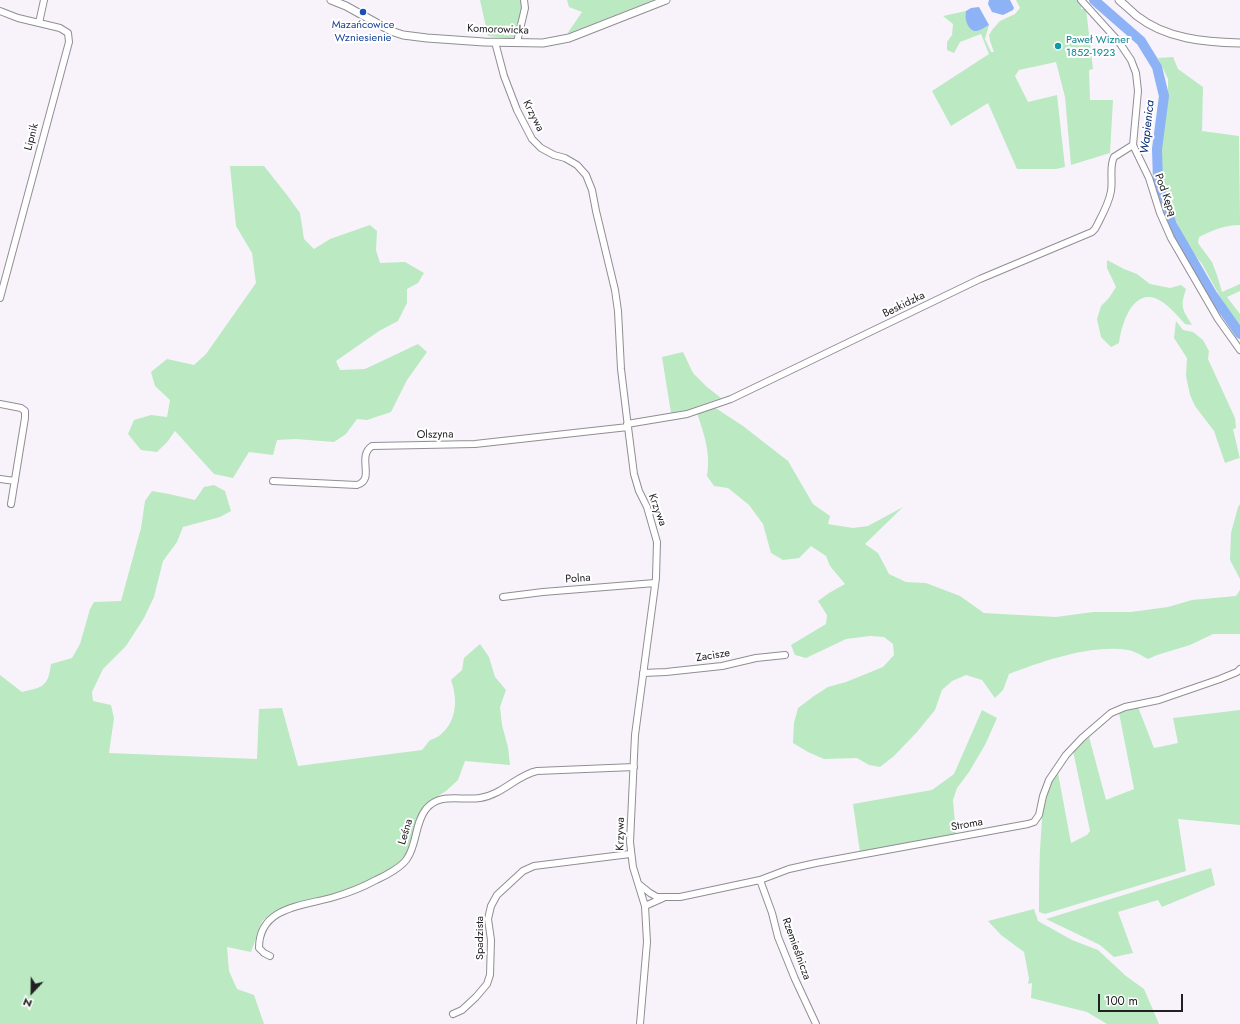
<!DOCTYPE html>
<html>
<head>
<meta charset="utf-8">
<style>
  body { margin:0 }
  #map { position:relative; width:1240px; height:1024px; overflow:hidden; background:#f8f3fb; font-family:Jost,sans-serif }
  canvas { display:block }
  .north { position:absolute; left:12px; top:972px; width:40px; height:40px; -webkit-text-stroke:3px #fff; paint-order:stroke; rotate:202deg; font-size:11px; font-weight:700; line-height:16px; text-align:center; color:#222023 }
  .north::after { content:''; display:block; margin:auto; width:14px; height:18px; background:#222023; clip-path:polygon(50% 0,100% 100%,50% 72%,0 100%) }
  .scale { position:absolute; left:1098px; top:994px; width:85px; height:18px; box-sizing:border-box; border:2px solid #222023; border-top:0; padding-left:5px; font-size:12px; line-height:14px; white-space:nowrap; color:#222023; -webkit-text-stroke:3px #fff; paint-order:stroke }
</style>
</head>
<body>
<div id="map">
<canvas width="1240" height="1024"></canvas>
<div class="north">N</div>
<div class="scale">100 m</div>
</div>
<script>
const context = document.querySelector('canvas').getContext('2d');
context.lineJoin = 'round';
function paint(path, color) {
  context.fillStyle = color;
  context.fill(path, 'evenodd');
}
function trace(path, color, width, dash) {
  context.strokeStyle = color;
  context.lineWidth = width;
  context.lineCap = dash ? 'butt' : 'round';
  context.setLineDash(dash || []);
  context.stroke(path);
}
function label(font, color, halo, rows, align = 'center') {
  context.font = font + ' Jost,sans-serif';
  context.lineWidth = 4;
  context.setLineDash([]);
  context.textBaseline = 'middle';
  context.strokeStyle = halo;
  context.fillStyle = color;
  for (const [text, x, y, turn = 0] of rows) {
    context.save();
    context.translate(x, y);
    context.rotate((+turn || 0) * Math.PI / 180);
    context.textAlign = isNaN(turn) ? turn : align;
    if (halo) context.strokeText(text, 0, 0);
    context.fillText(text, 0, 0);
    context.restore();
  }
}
paint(new Path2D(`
  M480 0H521L522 8 515 39 488 36Z
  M567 0H654L567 34 582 12 569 7Z
  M1016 0H1078L1082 5 1081 9H1086L1093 69 1089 70 1090 100H1113L1110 153 1071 165 1065 97 1056 62 1019 70 1015 76 1028 102 1057 95 1065 167 1056 169H1017L988 103 951 126 932 91 989 54 981 34 960 42 954 53 947 50V42L952 35 953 24 943 16 966 11 965 15 977 31 989 25 985 39 991 52H994L990 41 989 35 992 30 1000 21 1015 14 1020 8Z
  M1173 57 1178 69 1203 87 1202 131 1239 136 1240 225C1224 225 1213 230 1199 237L1198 243 1212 262 1217 275 1222 292 1240 284V291L1227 297 1240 314V326L1223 302 1202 264 1187 245 1176 221 1164 190 1161 160 1162 132 1168 100V79L1158 58Z
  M230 166H264L287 195 300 213 304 239 314 249 330 239 370 225 377 231 376 250 380 263 405 262 424 273 418 283 407 289V303L398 321 379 331 336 361 340 370 365 369 418 344 427 352 407 380 391 412 367 420 357 419 346 434 334 442 296 439 277 440 273 455 249 452 233 478 214 474 175 431 168 441 157 452 141 450 128 434 134 420 151 415 167 417 170 400 155 386 151 372 167 359 194 365 206 354 256 283 252 253 236 226Z
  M1107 260 1124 269 1137 274 1150 284 1170 288 1181 285 1186 289C1180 307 1182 309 1192 325L1185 324C1176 314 1167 303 1155 298 1131 290 1121 327 1119 343L1111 347 1101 337 1097 319 1101 306 1109 298 1116 287 1107 268Z
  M1176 321 1183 330 1193 332 1203 340 1209 351 1208 359 1235 418 1236 428 1233 429 1240 459 1239 458 1225 463 1214 431 1195 406 1190 395 1186 376 1187 358 1174 338Z
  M683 352 693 373 707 387 721 398 687 410 671 413 662 357Z
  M714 407 743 426 788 461 813 504 830 516 828 524 853 528 868 526 903 507 865 544 878 553 889 574 906 582 926 583 960 596 984 613 1056 617 1093 612H1131L1168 607 1192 600 1236 596 1240 590V634H1213L1190 645 1157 655 1148 659C1142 656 1135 651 1128 650 1092 644 1043 661 1009 674L1003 690 995 698 982 680 966 675 952 681 942 690 935 710 917 732 894 756 880 767 869 765 857 758 824 759 808 752 793 743 794 723 798 708 814 696 828 687 846 682 883 667 894 655 893 644 884 637 870 636 846 639 806 658 795 655 791 645 826 624 827 615 818 601 829 593 845 584 830 566 826 556 811 546 799 558 783 560 771 553 763 524 749 505 728 488 714 486 707 476C711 453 704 434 697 413Z
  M214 485 225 491 231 511 220 517 183 527 177 542 163 561 154 597 144 618 126 646 103 669 92 692 93 701 111 705 114 718 109 753 257 759 259 709 282 708 298 766 422 750C425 747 427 743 430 740 433 739 436 738 439 736 457 722 458 700 451 680L462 670 464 658 480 644 489 657 495 677 506 690 500 707 502 725 508 747 510 765 465 761 458 780 446 791 432 800 418 819 406 858 382 874 344 892 281 908 262 921 251 952 227 947 229 971 237 989 254 995 264 1024H0V675L22 692C43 687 48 687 51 664L72 658 80 644 90 609 94 602 121 601 141 528 145 501 152 491 169 494 195 500 204 487Z
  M1240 504V579L1230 560 1231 533 1238 507Z
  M1138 707 1154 748 1178 743 1173 718 1240 710V825L1178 819 1186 871 1045 914 1039 912C1039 886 1039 860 1041 834 1043 814 1041 787 1058 773L1071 843 1087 835 1090 831 1073 751 1089 737 1106 800 1134 789 1119 713Z
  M982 710 997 718 985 745 969 772 957 788 953 800 956 835 860 852 853 804 932 790 954 774Z
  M1211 868 1215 885 1162 907 1158 900 1118 912 1133 953 1114 957 1100 945 1046 919Z
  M1034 909 1038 921 1072 940 1098 950 1126 976 1144 989 1159 1024H1107L1087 1012 1031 998 1032 983 1028 984 1029 978 1024 952 1001 935 988 921Z`), '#bae9c2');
paint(new Path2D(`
  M989 0H1010L1014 8 1013 10 1003 15 992 12 988 4Z
  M979 7 989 25C985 27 981 30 977 31 968 32 964 18 966 11L971 8Z`), '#8db2f6');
trace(new Path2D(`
  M1094 0 1141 41 1157 67 1164 96 1157 149 1158 182 1172 225 1212 294 1240 334`), '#8db2f6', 10);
const minor = new Path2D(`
  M1081 0 1119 42 1131 60 1136 73 1138 91 1133 145 1149 178 1160 213 1171 238 1218 319 1240 350
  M0 11 18 18 39 23
  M495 42 504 76 517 110 532 139 541 148 554 155 565 158 577 165 586 175 592 190 596 211 615 290 618 311 621 369 628 427 634 474 639 491 647 507 657 542 656 578 635 735 630 842 633 867 645 906 647 942 640 1024
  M517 42 525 8 524 0
  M0 298 69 42 68 33 60 28 39 23 44 0
  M0 404 21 408 25 411V418L11 504
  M627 424 687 414 731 399 980 279 1092 232 1095 229C1101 217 1109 204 1111 191 1113 179 1109 167 1114 157L1133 145
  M0 479 15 481
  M273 481 357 485C376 479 356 457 372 446L475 444 628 427
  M503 597 543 592 655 583
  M643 673 666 672 722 666 756 658 785 655
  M760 880 772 913 778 937 795 979 816 1024
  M640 885 650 893 657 897H680L760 880 789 869 816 863 1028 824 1034 822 1039 815 1043 796 1049 780 1066 755 1082 738 1111 713 1125 707 1159 700 1220 679 1237 672 1240 669
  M645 906 663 898
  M270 956 264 953 259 948C259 906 304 906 334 897 348 893 363 887 376 880 385 876 404 866 408 857 417 843 415 823 426 809 440 792 461 801 480 798 502 795 517 775 537 771L634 767
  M453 1014 462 1010 476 997 487 984 490 975 491 940 488 919 491 906 497 895 523 871 534 866 630 854`);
const tertiary = new Path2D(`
  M331 0 346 6 391 31 403 35 427 38 484 42 543 43 569 38 666 0
  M1119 0C1125 5 1131 11 1137 16 1166 39 1205 42 1240 43`);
trace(minor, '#928d94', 8);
trace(tertiary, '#928d94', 9);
trace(minor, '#fff', 6);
trace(tertiary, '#fff', 7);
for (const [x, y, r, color] of [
  [363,12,4,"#1a4fb4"],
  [1058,46,4,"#0f9aa8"]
]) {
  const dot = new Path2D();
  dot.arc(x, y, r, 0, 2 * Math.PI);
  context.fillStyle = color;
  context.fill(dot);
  trace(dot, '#fff', 1.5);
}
label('11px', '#164399', '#fff', [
  ["Mazańcowice",363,25],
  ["Wzniesienie",363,38]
]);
label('11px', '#222023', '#fff', [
  ["Komorowicka",498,30,2],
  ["Krzywa",533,116,63],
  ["Lipnik",32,137,-75],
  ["Pod Kępą",1165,195,70],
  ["Beskidzka",904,305,-26],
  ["Olszyna",435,435,-1],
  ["Krzywa",657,510,70],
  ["Polna",578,579,-4],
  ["Zacisze",713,656,-9],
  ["Stroma",967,825,-10],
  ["Leśna",406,832,-73],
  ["Krzywa",621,834,-89],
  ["Spadzista",480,938,-90],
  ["Rzemieślnicza",796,949,70]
]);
label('11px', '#0d838f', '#fff', [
  ["Paweł Wizner",1066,40],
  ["1852-1923",1066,53]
], 'left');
label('italic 12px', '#082e7a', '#fff', [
  ["Wapienica",1148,127,-84]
]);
</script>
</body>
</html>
